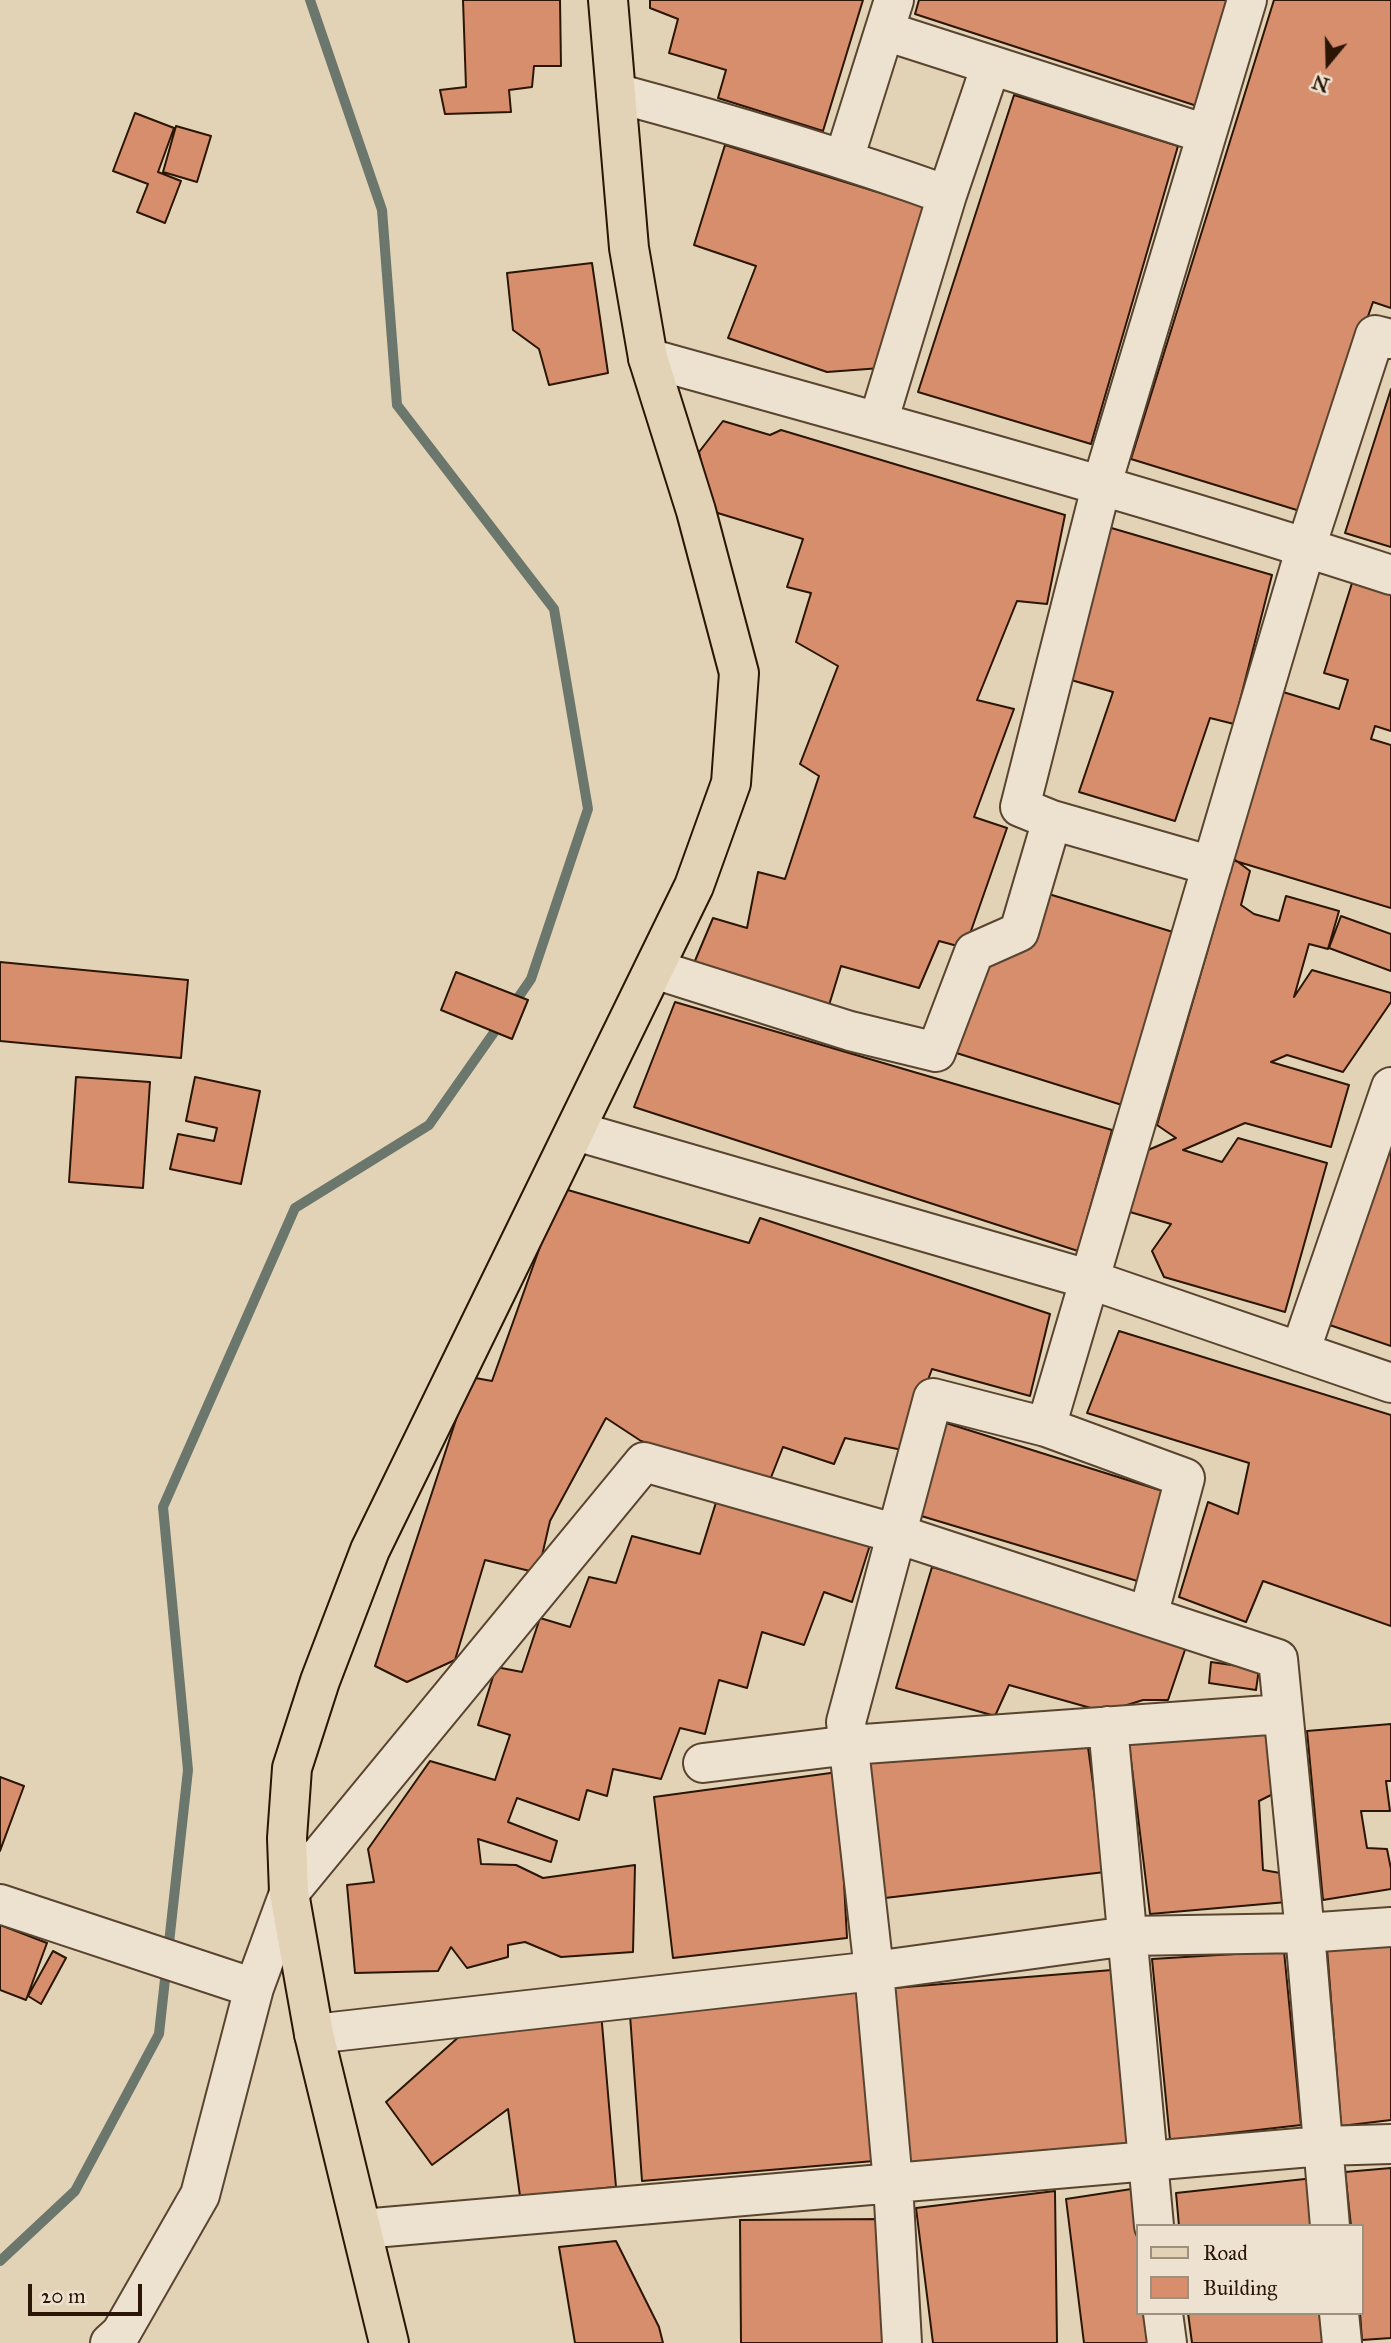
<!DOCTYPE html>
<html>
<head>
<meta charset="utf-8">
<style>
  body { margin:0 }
  #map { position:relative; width:1391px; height:2343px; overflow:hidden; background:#e3d3b6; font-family:"IM FELL Great Primer",serif }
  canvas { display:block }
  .legend { position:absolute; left:1136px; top:2224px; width:228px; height:91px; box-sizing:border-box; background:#ede2d0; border:2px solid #9f907e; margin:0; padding:9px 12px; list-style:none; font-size:21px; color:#2b1504 }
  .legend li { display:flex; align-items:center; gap:14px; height:35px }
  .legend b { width:35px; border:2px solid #9f907e }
  .north { position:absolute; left:1293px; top:28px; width:70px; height:70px; -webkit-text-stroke:5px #ede2d0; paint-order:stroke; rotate:199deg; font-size:19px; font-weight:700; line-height:28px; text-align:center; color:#2b1504 }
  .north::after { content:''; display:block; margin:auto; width:24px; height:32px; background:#2b1504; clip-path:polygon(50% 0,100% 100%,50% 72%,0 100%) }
  .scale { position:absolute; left:28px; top:2284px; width:114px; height:32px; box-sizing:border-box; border:4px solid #2b1504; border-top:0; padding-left:9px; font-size:21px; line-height:24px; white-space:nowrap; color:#2b1504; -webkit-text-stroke:5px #ede2d0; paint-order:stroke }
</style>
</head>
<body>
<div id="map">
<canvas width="1391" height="2343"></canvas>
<ul class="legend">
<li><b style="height:9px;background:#e3d3b6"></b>Road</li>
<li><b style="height:19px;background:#d68e6d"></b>Building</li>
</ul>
<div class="north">N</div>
<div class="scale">20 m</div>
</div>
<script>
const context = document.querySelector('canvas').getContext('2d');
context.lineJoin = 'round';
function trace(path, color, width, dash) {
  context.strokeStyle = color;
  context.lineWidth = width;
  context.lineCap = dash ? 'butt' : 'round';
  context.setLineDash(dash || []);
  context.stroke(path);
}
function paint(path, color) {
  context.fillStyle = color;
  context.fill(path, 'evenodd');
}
trace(new Path2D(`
  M310 0 382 210 397 405 554 609 588 809 531 979 511 1008
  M0 2261 75 2191 159 2034 188 1770 163 1507 295 1208 429 1125 502 1021`), '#6b766c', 10);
const building = new Path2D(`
  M463 0H560L561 66H534L532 87 509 90 511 112 445 114 440 90 466 87Z
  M650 0H863L823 131 718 98 726 70 669 53 678 19 650 8Z
  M919 0H1227L1197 106 915 14Z
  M1274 0H1391V308L1373 302 1300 511 1131 459Z
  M1014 95 1178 146 1091 444 918 392Z
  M135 113 174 128 158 172 181 181 165 223 137 212 148 184 113 171Z
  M176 126 211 136 197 182 163 172Z
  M725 145 926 207 881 368 827 372 728 338 756 266 694 245Z
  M592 263 608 373 549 385 539 349 513 330 507 273Z
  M1391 389V547L1345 533Z
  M723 421 770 435 781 430 1065 515 1047 604 1017 601 977 700 1014 709 974 817 1007 828 965 948 939 941 919 988 841 966 826 1015 689 975 713 918 747 928 758 872 785 879 819 776 800 764 838 666 796 642 811 593 787 587 803 539 711 511 699 452Z
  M1108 527 1272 575 1234 724 1210 718 1175 821 1079 792 1113 692 1064 678Z
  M1352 583 1391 595V731L1375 726 1371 739 1391 745V908L1232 860 1283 692 1339 709 1348 680 1324 673Z
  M1234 859 1250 871 1241 905 1254 914 1279 921 1286 896 1339 911 1328 949 1309 944 1294 997 1312 970 1391 993V1002L1343 1072 1287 1055 1271 1062 1349 1085 1331 1147 1245 1123 1183 1150 1222 1162 1238 1138 1327 1163 1285 1312 1164 1277 1152 1251 1171 1224 1123 1210 1139 1154 1176 1138 1157 1125Z
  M1016 884 1173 932 1122 1105 950 1051Z
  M1341 916 1391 934V971L1329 948Z
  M0 962 188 980 181 1058 0 1041Z
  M456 972 528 1000 512 1039 441 1010Z
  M675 1002 1112 1130 1078 1251 634 1107Z
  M76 1077 150 1082 143 1188 69 1182Z
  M195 1077 260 1091 241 1184 170 1169 178 1134 214 1141 217 1128 186 1121Z
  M1391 1129V1346L1318 1321Z
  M561 1188 749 1243 760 1218 1050 1314 1030 1396 932 1369 902 1450 845 1438 834 1464 783 1447 770 1480 641 1441 606 1418 550 1521 538 1573 485 1560 455 1660 407 1682 375 1666 470 1377 492 1381Z
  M1119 1331 1391 1415V1626L1263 1581 1246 1622 1179 1597 1208 1502 1238 1514 1249 1463 1087 1413Z
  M946 1423 1169 1493 1144 1583 918 1515Z
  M718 1496 870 1545 852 1602 824 1592 804 1645 762 1632 747 1688 719 1680 705 1734 680 1728 661 1779 613 1769 607 1796 587 1790 579 1820 517 1798 508 1822 557 1841 551 1862 478 1839 481 1864 516 1865 543 1878 635 1865 633 1952 561 1957 525 1942 508 1945V1957L467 1968 451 1947 438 1971 355 1973 347 1885 374 1882 368 1849 430 1761 495 1780 510 1735 478 1725 496 1667 522 1672 540 1618 570 1627 589 1577 616 1583 632 1536 700 1554Z
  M932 1567 1188 1641 1168 1700H1143L1105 1712 1009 1685 995 1716 896 1688Z
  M1211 1662 1259 1669 1256 1690 1209 1683Z
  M1391 1724V1781H1386L1390 1811H1361L1367 1848 1387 1849 1391 1869V1889L1323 1900 1307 1731Z
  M1265 1728 1273 1794 1259 1801 1263 1870 1286 1874 1287 1902 1150 1914 1129 1744Z
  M1088 1747 1105 1872 885 1898 868 1763Z
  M838 1772 847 1938 673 1958 654 1797Z
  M0 1777 24 1786 0 1851Z
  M0 1925 47 1943 26 2000 0 1990Z
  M1391 1943V2120L1341 2126 1327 1949Z
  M53 1951 66 1958 41 2004 28 1996Z
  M1284 1951 1301 2125 1170 2140 1152 1959Z
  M1112 1970 1132 2147 906 2164 894 1988Z
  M856 1987 874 2161 642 2181 630 2015Z
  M601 2012 616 2187 520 2196 508 2109 432 2165 386 2102 471 2026Z
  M1391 2168V2338L1362 2340 1360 2313H1361V2226H1351L1345 2172Z
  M1314 2178 1317 2226H1179L1176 2193Z
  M1138 2188 1137 2313H1147L1150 2343H1084L1066 2199Z
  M1055 2191 1057 2343H933L916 2208Z
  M886 2219 887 2343H741L740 2220Z
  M616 2241 659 2327 663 2343H575L559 2247Z
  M1188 2313H1324L1326 2343H1192Z`);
paint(building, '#d68e6d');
trace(building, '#2b1504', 2);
const minor = new Path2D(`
  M885 31 1206 134
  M616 93C728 123 838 156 947 195
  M844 159 894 0
  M648 358C896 427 1146 495 1391 575
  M878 422 947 195 991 65
  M1212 866 1052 820 1020 807 1101 487 1247 0
  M654 969 850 1031 936 1052 974 952 1019 932 1052 820
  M576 1131 1091 1280 1391 1383
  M1300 1352 1391 1087
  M1046 1427 1306 547 1375 335 1391 339
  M1108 1726 1154 2226
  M703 1763 850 1745 1283 1714
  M0 1904 254 1988
  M314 2034 874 1971 1128 1936 1305 1933 1391 1927
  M362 2229 1322 2146 1391 2144
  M1163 2313 1167 2343
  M1339 2313 1342 2343
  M110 2343 121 2333 200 2195 254 1988 289 1893 644 1462 897 1534 1278 1659 1305 1933 1330 2226
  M902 2343 893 2183 874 1971 846 1722 933 1398 1046 1427 1185 1478 1148 1616`);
const primary = new Path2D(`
  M389 2343 314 2034 289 1893 287 1838 292 1768 320 1681 370 1550 694 886 731 783 739 673 696 511 648 358 629 248 608 0`);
trace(minor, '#594430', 42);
trace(primary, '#2b1504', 42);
trace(minor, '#ede2d0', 38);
trace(primary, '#e3d3b6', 38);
</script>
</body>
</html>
